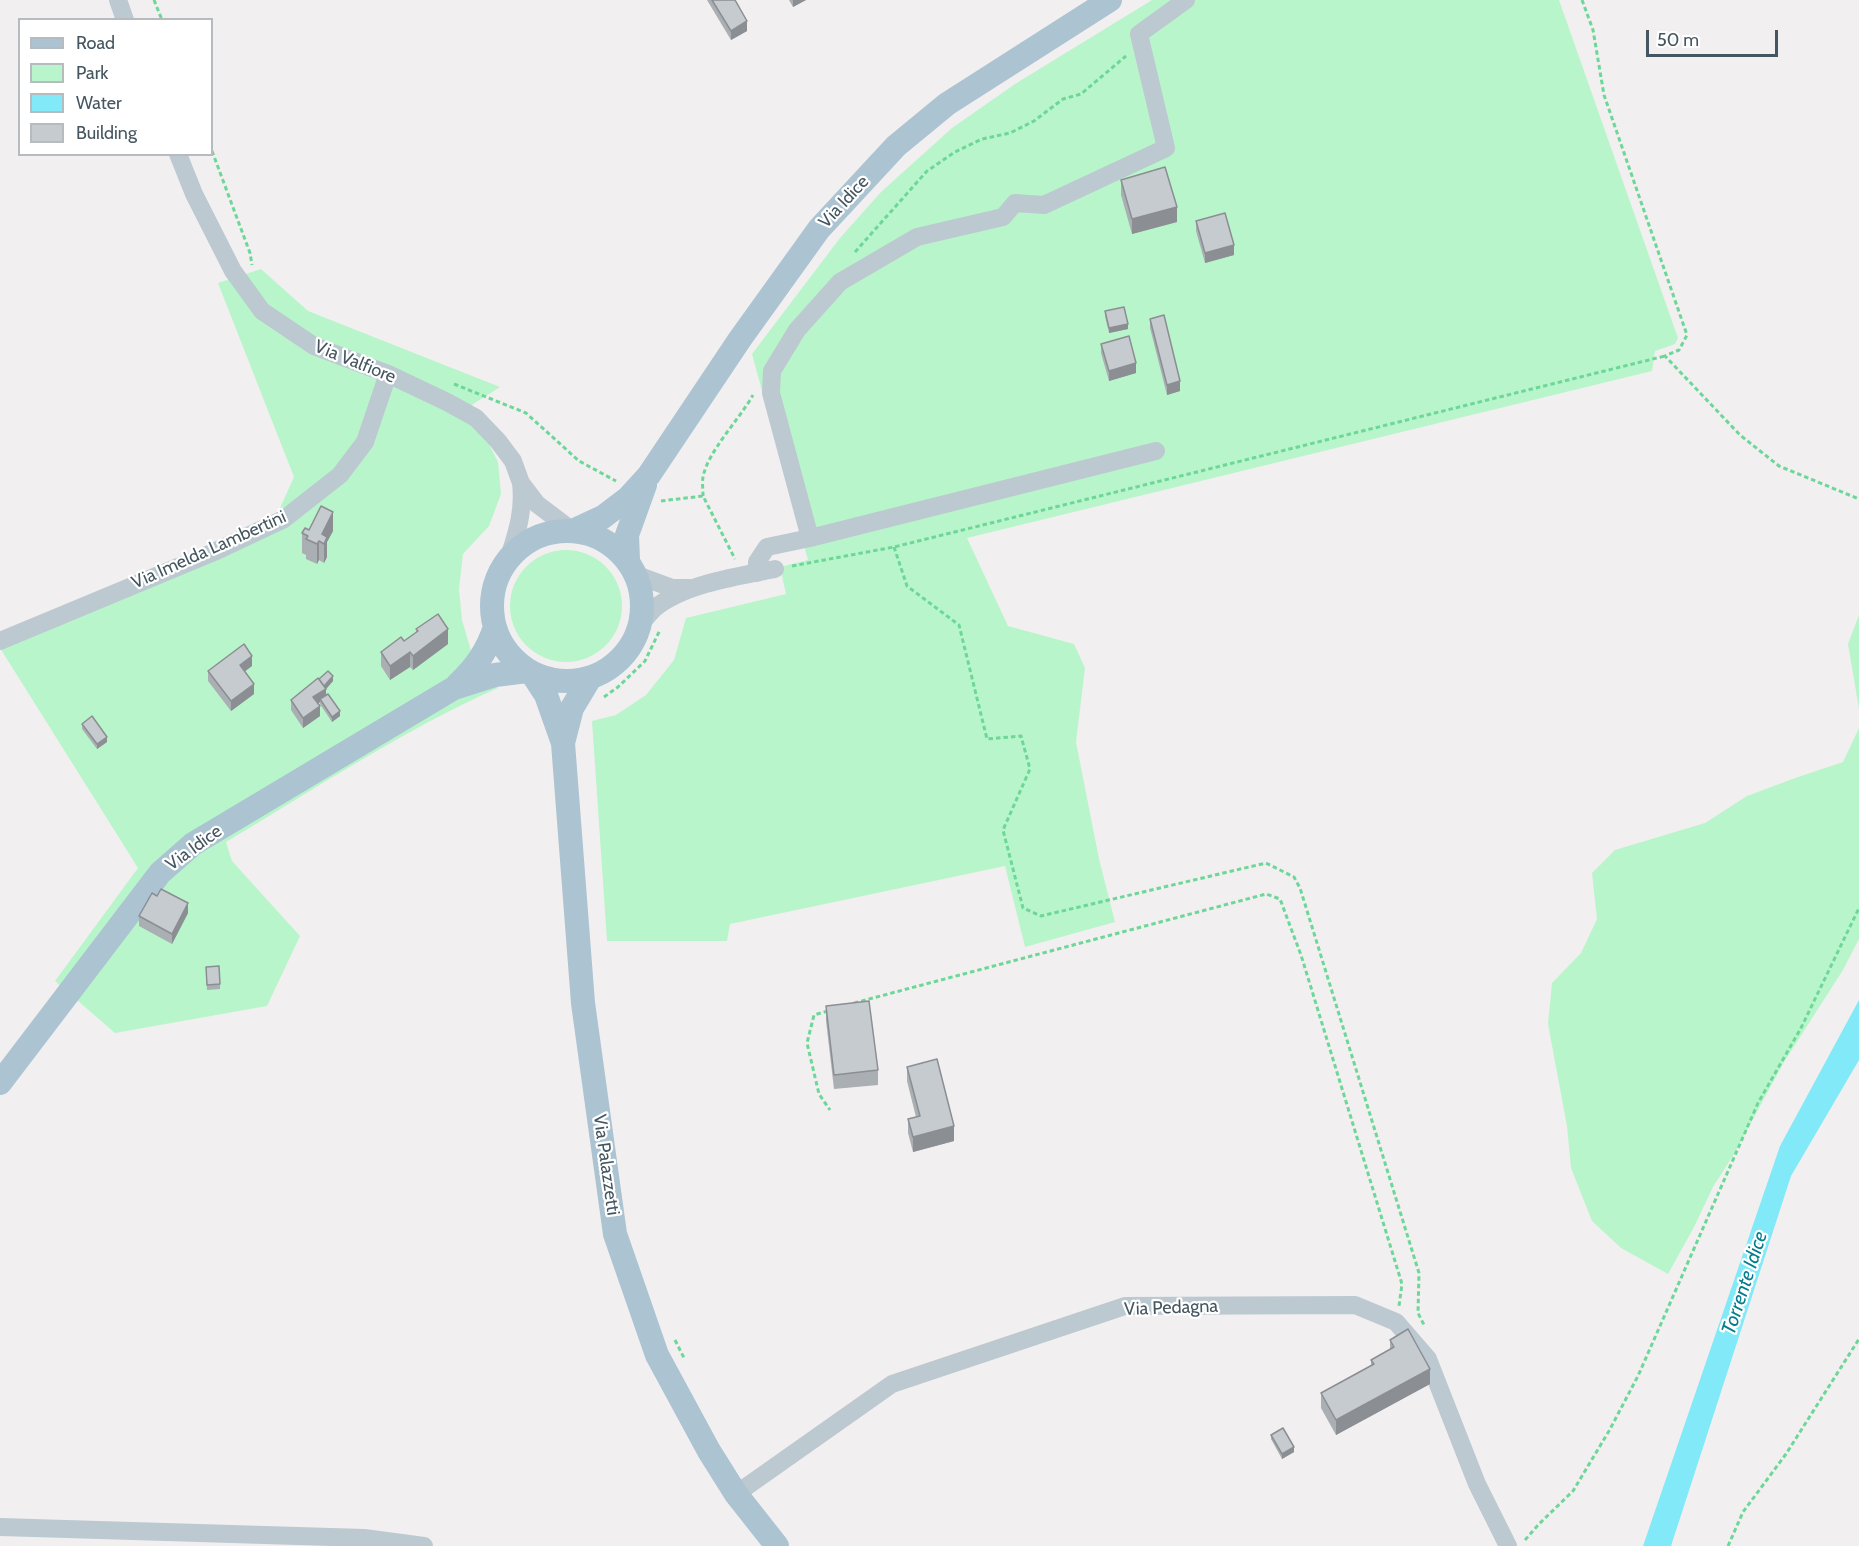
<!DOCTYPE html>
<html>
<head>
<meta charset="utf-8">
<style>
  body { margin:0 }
  #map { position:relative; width:1859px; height:1546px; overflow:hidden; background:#f2eff0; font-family:Cabin,sans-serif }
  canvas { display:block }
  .legend { position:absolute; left:18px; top:18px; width:195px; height:138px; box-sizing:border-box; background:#fff; border:2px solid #b5bbbf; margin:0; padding:8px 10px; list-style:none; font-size:18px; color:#455660 }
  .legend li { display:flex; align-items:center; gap:12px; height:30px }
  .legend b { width:30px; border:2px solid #b5bbbf }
  .scale { position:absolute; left:1646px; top:30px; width:132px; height:27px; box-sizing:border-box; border:3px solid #455660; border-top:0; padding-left:8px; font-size:18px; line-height:21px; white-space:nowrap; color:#455660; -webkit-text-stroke:4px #fff; paint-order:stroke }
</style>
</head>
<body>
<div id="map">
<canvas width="1859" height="1546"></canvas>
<ul class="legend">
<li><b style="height:8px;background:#acc3d2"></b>Road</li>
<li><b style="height:16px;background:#b9f5ca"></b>Park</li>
<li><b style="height:16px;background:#81e9f7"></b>Water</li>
<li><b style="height:16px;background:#c6cbd0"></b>Building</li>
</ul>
<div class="scale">50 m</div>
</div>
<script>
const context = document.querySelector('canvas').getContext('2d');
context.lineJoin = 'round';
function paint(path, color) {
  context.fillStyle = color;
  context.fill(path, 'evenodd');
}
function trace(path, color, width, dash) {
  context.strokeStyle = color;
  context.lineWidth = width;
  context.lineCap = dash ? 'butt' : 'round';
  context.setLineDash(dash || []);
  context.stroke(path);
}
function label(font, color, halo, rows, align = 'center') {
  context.font = font + ' Cabin,sans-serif';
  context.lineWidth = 4.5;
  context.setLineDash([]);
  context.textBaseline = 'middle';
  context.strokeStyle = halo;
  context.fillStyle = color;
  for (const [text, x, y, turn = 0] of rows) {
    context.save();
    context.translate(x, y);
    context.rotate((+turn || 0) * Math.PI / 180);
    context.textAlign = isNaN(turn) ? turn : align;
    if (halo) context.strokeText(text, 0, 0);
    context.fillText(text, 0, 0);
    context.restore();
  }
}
paint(new Path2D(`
  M1152 0H1559L1678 338 1675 344 1655 351 1652 371 967 538 1008 626 1074 644 1085 668 1076 742 1099 859 1115 922 1025 947 1005 866 730 924 727 941H607L592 721 616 715 646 695 674 660 686 618 786 594 780 567 808 560 752 354 840 238 881 192 952 128 1015 84Z
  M261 269 308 311 500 387 470 406 498 462 501 494 489 526 463 554 459 589 462 620 472 654 498 688C403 730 315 789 226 842L232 861 300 936 267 1006 115 1033 55 981 138 868 0 648 275 519 294 477 218 283Z
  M510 606a56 56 0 1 1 112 0a56 56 0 1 1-112 0Z
  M1859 615V709L1848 644Z
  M1859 728V939L1843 970 1784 1062 1734 1154 1713 1187 1694 1227 1668 1274 1621 1248 1592 1221 1571 1168 1567 1126 1548 1024 1552 983 1581 953 1597 919 1592 873 1615 850 1705 823 1747 796 1798 777 1843 762Z`), '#b9f5ca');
paint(new Path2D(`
  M1859 1000V1060L1791 1176 1671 1546H1643L1780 1146Z`), '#81e9f7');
trace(new Path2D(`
  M154 0 162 20
  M1582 0 1593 30 1604 95 1687 335 1679 350 1665 356 1740 435 1779 466 1859 499
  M212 151 250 253 252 265
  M855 252 927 171 955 152 982 139 1010 133 1034 121 1063 99 1081 94 1126 56
  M454 384 526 413 579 461 616 481
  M703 496C703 490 702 483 703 477 708 451 739 420 753 395
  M661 501 703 496 735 559
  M894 547 907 586 959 625 987 739 1021 736 1030 769 1003 830 1023 908 1041 916 1266 863 1294 877 1300 888 1419 1273 1418 1313 1424 1325
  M792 566 894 547 1665 356
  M604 697 618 687 645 661 660 630
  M854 1003 1266 894 1280 899 1301 955 1402 1284 1399 1306
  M828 1011 814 1015 807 1043 819 1094 830 1110
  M675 1340 684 1358
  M1525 1540 1539 1524 1573 1491 1609 1431 1638 1376 1758 1103 1801 1028 1859 908
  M1728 1546 1743 1512 1786 1454 1859 1339`), '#6dd798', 3, [4.5, 3]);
trace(new Path2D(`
  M118 0 125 20
  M178 154 194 194 233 271 262 311 314 346 388 374 447 402 476 418 498 441 513 461 521 483 537 504 570 529
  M810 538 1156 451
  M510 554C518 530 524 509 521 483
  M757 573V562L767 547 810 538 771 393 772 371 797 330 840 282 917 237 1003 217 1015 203 1044 205 1166 148 1139 34 1186 0
  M634 574 672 588H690
  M639 625C645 619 650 613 655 608 684 584 739 576 775 569
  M0 641 214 552 284 519 340 475 365 442 388 374
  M736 1494 892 1384 1125 1306 1355 1305 1396 1322 1428 1359 1477 1484 1508 1546
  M0 1527 364 1538 424 1546`), '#bcc9d1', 18);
trace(new Path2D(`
  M575 530 603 517 628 498 649 475 740 339 819 229 896 146 947 104 1110 0
  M492 606a75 75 0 1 1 150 0a75 75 0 1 1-150 0Z
  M628 560 627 535 645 485
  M533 675 546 695 563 743 583 1003 615 1234 657 1355 709 1451 736 1494 777 1546
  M458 684C476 667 487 651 495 627
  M563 743 572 708 590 678
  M0 1083 160 873 193 844 454 688 495 675 527 671`), '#acc3d2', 24);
paint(new Path2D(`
  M707 0H735L747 31 731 40Z
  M789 0H806L793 7Z
  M1121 180 1177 222 1132 234 1121 195Z
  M1196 221 1234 255 1205 263 1196 231Z
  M1105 311 1128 329 1109 333 1105 316Z
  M1150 319 1180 391 1167 395 1150 328Z
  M1101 344 1136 373 1109 381 1101 353Z
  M309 530 333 531 327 542V557L324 563 319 560 317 564 306 559V555L302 553V533Z
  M416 629 448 644 413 670 410 667 390 680 381 666V652L404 641 416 633Z
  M252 666 245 671 254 694 231 711 208 681V671Z
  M319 679 333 681 326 689V695L340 716 332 722 320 704V702L318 704 320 716 303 728 291 710V700Z
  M82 724 107 742 97 749 82 729Z
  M188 913 172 944 139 926V916Z
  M206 967 220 984V989L207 990Z
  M826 1006 878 1070V1085L834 1089 826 1021Z
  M907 1067 954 1141 913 1152 908 1133V1119L916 1117 907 1081Z
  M1390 1340 1430 1384 1336 1435 1321 1408V1393L1371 1366V1360L1390 1350Z
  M1271 1435 1294 1452 1282 1459 1271 1439Z`), '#aaafb3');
paint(new Path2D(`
  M793 0H806L793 7Z
  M747 21V31L731 40V31Z
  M1177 207V222L1132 234V219Z
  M1234 245V255L1205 263V253Z
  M1128 324V329L1109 333V328Z
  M1136 363V373L1109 381V371Z
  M1180 381V391L1167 395V385Z
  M333 512V531L327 542V557L324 563V544L322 534Z
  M319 541V560L317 564V544Z
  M448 629V644L413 670V656Z
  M410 652V667L390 680V666Z
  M252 656V666L240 675V665Z
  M333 676V681L326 689V698L320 699V702L313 707V697Z
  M254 684V694L231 711V701Z
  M320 706V716L303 728V718Z
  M340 711V716L332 722V717Z
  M107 737V742L97 749V744Z
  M188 903V913L172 944V934Z
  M954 1126V1141L913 1152V1137Z
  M1430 1369V1384L1336 1435V1420Z
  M1294 1447V1452L1282 1459V1454Z`), '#8b8e92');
const building = new Path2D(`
  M712 0H735L747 21 731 31Z
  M1165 167 1177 207 1132 219 1121 180Z
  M1225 213 1234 245 1205 253 1196 221Z
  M1124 307 1128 324 1109 328 1105 311Z
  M1164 315 1180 381 1167 385 1150 319Z
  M1129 336 1136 363 1109 371 1101 344Z
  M321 506 333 512 322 534 327 537 324 544 319 541 317 544 306 539 308 536 302 533 305 528 309 530Z
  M438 614 448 629 413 656 410 652 390 666 381 652 401 637 404 641 418 631 416 629Z
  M244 644 252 656 240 665 254 684 231 701 208 671Z
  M328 671 333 676 324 686 319 679Z
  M318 678 326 689 313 697 320 706 303 718 291 700Z
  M328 694 340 711 332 717 320 699Z
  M92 716 107 737 97 744 82 724Z
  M161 889 188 903 172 934 139 916 152 893 157 896Z
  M219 966 220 984 207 985 206 967Z
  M869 1001 878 1070 834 1075 826 1006Z
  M937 1059 954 1126 913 1137 908 1119 920 1116 907 1067Z
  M1408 1329 1430 1369 1336 1420 1321 1393 1374 1364 1371 1360 1394 1347 1390 1340Z
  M1283 1428 1294 1447 1282 1454 1271 1435Z`);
paint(building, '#c6cbd0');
trace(building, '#8b8e92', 1.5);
label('18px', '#455660', '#fff', [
  ["Via Idice",844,202,-47],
  ["Via Valfiore",355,362,22],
  ["Via Imelda Lambertini",209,550,-24],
  ["Via Idice",194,848,-36],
  ["Via Palazzetti",606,1165,82],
  ["Via Pedagna",1171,1308,-2]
]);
label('italic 20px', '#047e8e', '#fff', [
  ["Torrente Idice",1745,1283,-72]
]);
</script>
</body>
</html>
